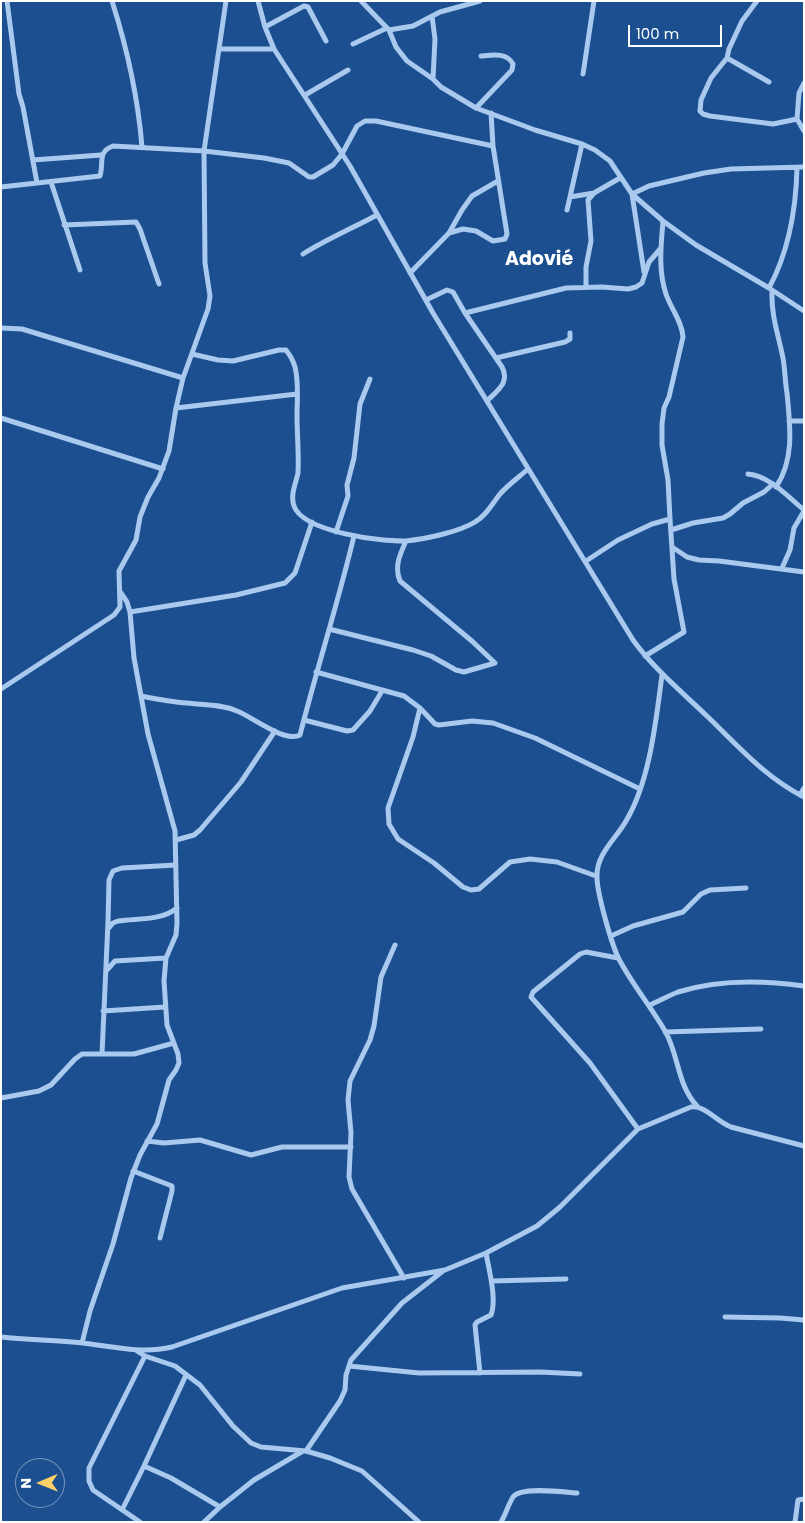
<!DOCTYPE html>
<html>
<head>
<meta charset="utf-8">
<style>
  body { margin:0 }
  #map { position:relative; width:805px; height:1523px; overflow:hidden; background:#1b4f8f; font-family:Poppins,sans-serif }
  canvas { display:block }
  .frame { position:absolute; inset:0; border:2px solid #fff; pointer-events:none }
  .north { position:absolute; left:15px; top:1458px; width:50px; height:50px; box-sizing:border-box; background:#1b4f8f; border:1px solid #7695bc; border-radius:50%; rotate:269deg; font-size:14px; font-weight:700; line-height:20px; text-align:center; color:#fff }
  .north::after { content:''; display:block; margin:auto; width:18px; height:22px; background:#ffd166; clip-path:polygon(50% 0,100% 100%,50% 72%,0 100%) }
  .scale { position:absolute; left:628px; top:25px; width:94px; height:22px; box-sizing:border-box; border:2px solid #fff; border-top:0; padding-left:6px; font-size:15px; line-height:18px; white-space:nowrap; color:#fff; -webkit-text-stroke:4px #1b4f8f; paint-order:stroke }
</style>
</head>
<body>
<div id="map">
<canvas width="805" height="1523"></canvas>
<div class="frame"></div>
<div class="north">N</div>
<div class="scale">100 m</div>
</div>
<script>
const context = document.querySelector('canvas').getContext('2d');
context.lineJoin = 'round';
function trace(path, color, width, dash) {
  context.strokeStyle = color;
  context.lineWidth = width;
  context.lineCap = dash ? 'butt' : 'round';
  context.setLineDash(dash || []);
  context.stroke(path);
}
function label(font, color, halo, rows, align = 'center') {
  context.font = font + ' Poppins,sans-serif';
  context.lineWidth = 5;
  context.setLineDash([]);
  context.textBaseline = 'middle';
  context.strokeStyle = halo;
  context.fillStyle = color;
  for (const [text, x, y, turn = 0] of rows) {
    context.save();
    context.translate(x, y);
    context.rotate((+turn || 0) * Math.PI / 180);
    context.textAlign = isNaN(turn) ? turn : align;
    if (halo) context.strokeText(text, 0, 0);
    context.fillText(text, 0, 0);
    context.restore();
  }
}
trace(new Path2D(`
  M7 1 19 94 23 107 37 183 100 176C104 163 97 152 113 146L204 151 264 158 289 163 309 177H313L333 165 342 154 357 126 365 121H376L493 146
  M112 1C127 48 138 98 142 147
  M258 1 265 27 274 49 350 166 433 313 633 640C654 669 682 692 708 717 738 746 766 778 804 797
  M361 1 389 30 396 47 407 61 433 79 441 87 476 108 535 130 582 144 595 150 610 161 632 194 663 221 696 245 769 288 804 311
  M757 1 742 21 729 49 727 58 711 78 701 100 700 111 703 114 710 116 773 124 797 119
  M432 16 435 39 433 79
  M265 27 304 6 308 7 326 41
  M389 30 413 26 440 12 480 1
  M353 44 387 28
  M219 49H274
  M727 58 769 82
  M583 74 594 1
  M804 83 799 93 797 119 804 131
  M305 95 348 70
  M476 108 512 70 513 64C507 52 492 55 481 56
  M33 160 101 155
  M51 182 80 270
  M1 187 37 183
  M570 197 594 193
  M567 210 582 144
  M64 225 136 222 140 229 159 284
  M449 233 462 210 472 196 498 181
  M303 254C327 239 353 228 377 215
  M644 272 632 194 649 186 704 173 731 169 804 167
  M410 273 449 233 463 229 476 231 493 241 505 239 507 234 493 146 491 113
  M586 287V267L591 241 588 200 594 193 620 178
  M769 288C789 251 796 209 797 168
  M772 290C771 316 778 333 783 358 785 369 785 382 787 393 790 425 795 459 776 487
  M426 300 447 290 453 292 465 313 502 367C510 382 498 390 488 400
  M465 313 566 288 602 287 628 289 636 287 642 283 649 262 661 248
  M1 328 22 329 183 378
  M192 354 218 360 233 361 279 350H286C290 355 293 360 295 367 299 382 297 400 297 416 297 434 299 454 298 473 296 483 290 495 294 506 303 532 382 542 406 541 425 539 459 532 475 522 486 516 492 504 500 494 508 485 519 477 528 469
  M496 358 565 342 570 339V333
  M176 408 297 394
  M1 418 163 469
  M789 421H804
  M748 474C770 476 788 497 804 510
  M671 530 693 523 723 518 730 514 743 503 764 492 773 484
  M336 532 348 496 347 485 354 458 360 404 370 379
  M672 547 687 557 699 560 719 561 804 572
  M586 561 618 540 652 524 670 519 668 480 662 445V424L664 408 669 397 683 337C682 321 671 309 666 294 658 270 661 246 663 221
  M782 568 790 550 794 528 804 511
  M130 612 236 595 285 583 295 573 312 522
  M329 629 413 650 431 656 456 670 464 672 495 663 473 642 400 581C394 567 400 554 406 541
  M645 656 684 632 674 579 670 519
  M316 672 404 696 420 708 435 724 439 725 472 721 493 723 535 738 640 789
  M662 675C656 720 650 781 626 821 616 839 596 854 597 877 597 893 612 947 620 961 633 985 651 1007 665 1031 679 1055 677 1085 697 1106
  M1 689 114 615 120 607 119 571 136 540 140 517 148 497 159 478 169 451 176 408 183 378 208 309 210 296 205 263 204 151 226 1
  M141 696C156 699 171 702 187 703 203 705 221 704 237 711 253 717 284 743 300 735 317 668 338 603 354 536
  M420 708 413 737 388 808 389 824 398 839 434 863 463 887 471 890 479 889 510 862 530 859 557 862 596 876
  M304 720 347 731 353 730 370 711 382 691
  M800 795 804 788
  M176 840 194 835 200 830 241 782 275 731
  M108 929 113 923 118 921C138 918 161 921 177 908
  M611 936 633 926 683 912 701 894 710 890 746 888
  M395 945 381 977 374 1026 370 1040 350 1081 348 1100 351 1133 349 1177 352 1189 404 1278
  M618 958 586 952 580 954 533 992 531 997 590 1063 638 1129
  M106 971 115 961 166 958
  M650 1005C659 1001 668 996 678 992 719 979 762 980 804 986
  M103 1011 165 1007
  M665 1032 761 1029
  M102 1054 108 922 109 880 113 871 122 868 176 865
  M1 1098 39 1091 51 1085 75 1059 82 1054H134L174 1043
  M147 1141 164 1143 200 1140 251 1155 282 1147H351
  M133 1171 172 1186V1191L160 1238
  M492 1281 566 1279
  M725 1317 780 1318 804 1320
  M1 1337C28 1340 56 1340 83 1343 114 1347 142 1354 172 1347L342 1288 445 1270 486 1253 537 1226 560 1207 638 1129 691 1107C705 1105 717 1122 731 1127L804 1146
  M82 1343 90 1311 113 1244 131 1178 140 1155 157 1124 169 1080 176 1070 179 1063 178 1054 167 1025 164 981 166 958 176 935 177 923 175 831 148 734 134 658 130 612 127 602 121 593
  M137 1351 145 1356 175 1366 200 1385 233 1426 251 1443 261 1447 306 1451 330 1458 362 1471 419 1522
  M349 1366 419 1373 540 1372 580 1374
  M480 1373 475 1325 477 1322 491 1315C497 1299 489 1270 486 1253
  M186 1375 144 1466 171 1478 220 1507
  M306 1451 340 1401 345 1390 346 1375 351 1360 402 1303 443 1271
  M122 1510 144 1466
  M140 1522 93 1490 89 1481V1468L145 1356
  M204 1522 220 1507 254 1480 303 1451
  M501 1522C506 1514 508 1505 513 1497 521 1486 564 1492 577 1493
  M795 1522 798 1500 804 1499`), '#a9c9ee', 5);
label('bold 19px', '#fff', '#1b4f8f', [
  ["Adovié",539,260]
]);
</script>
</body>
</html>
